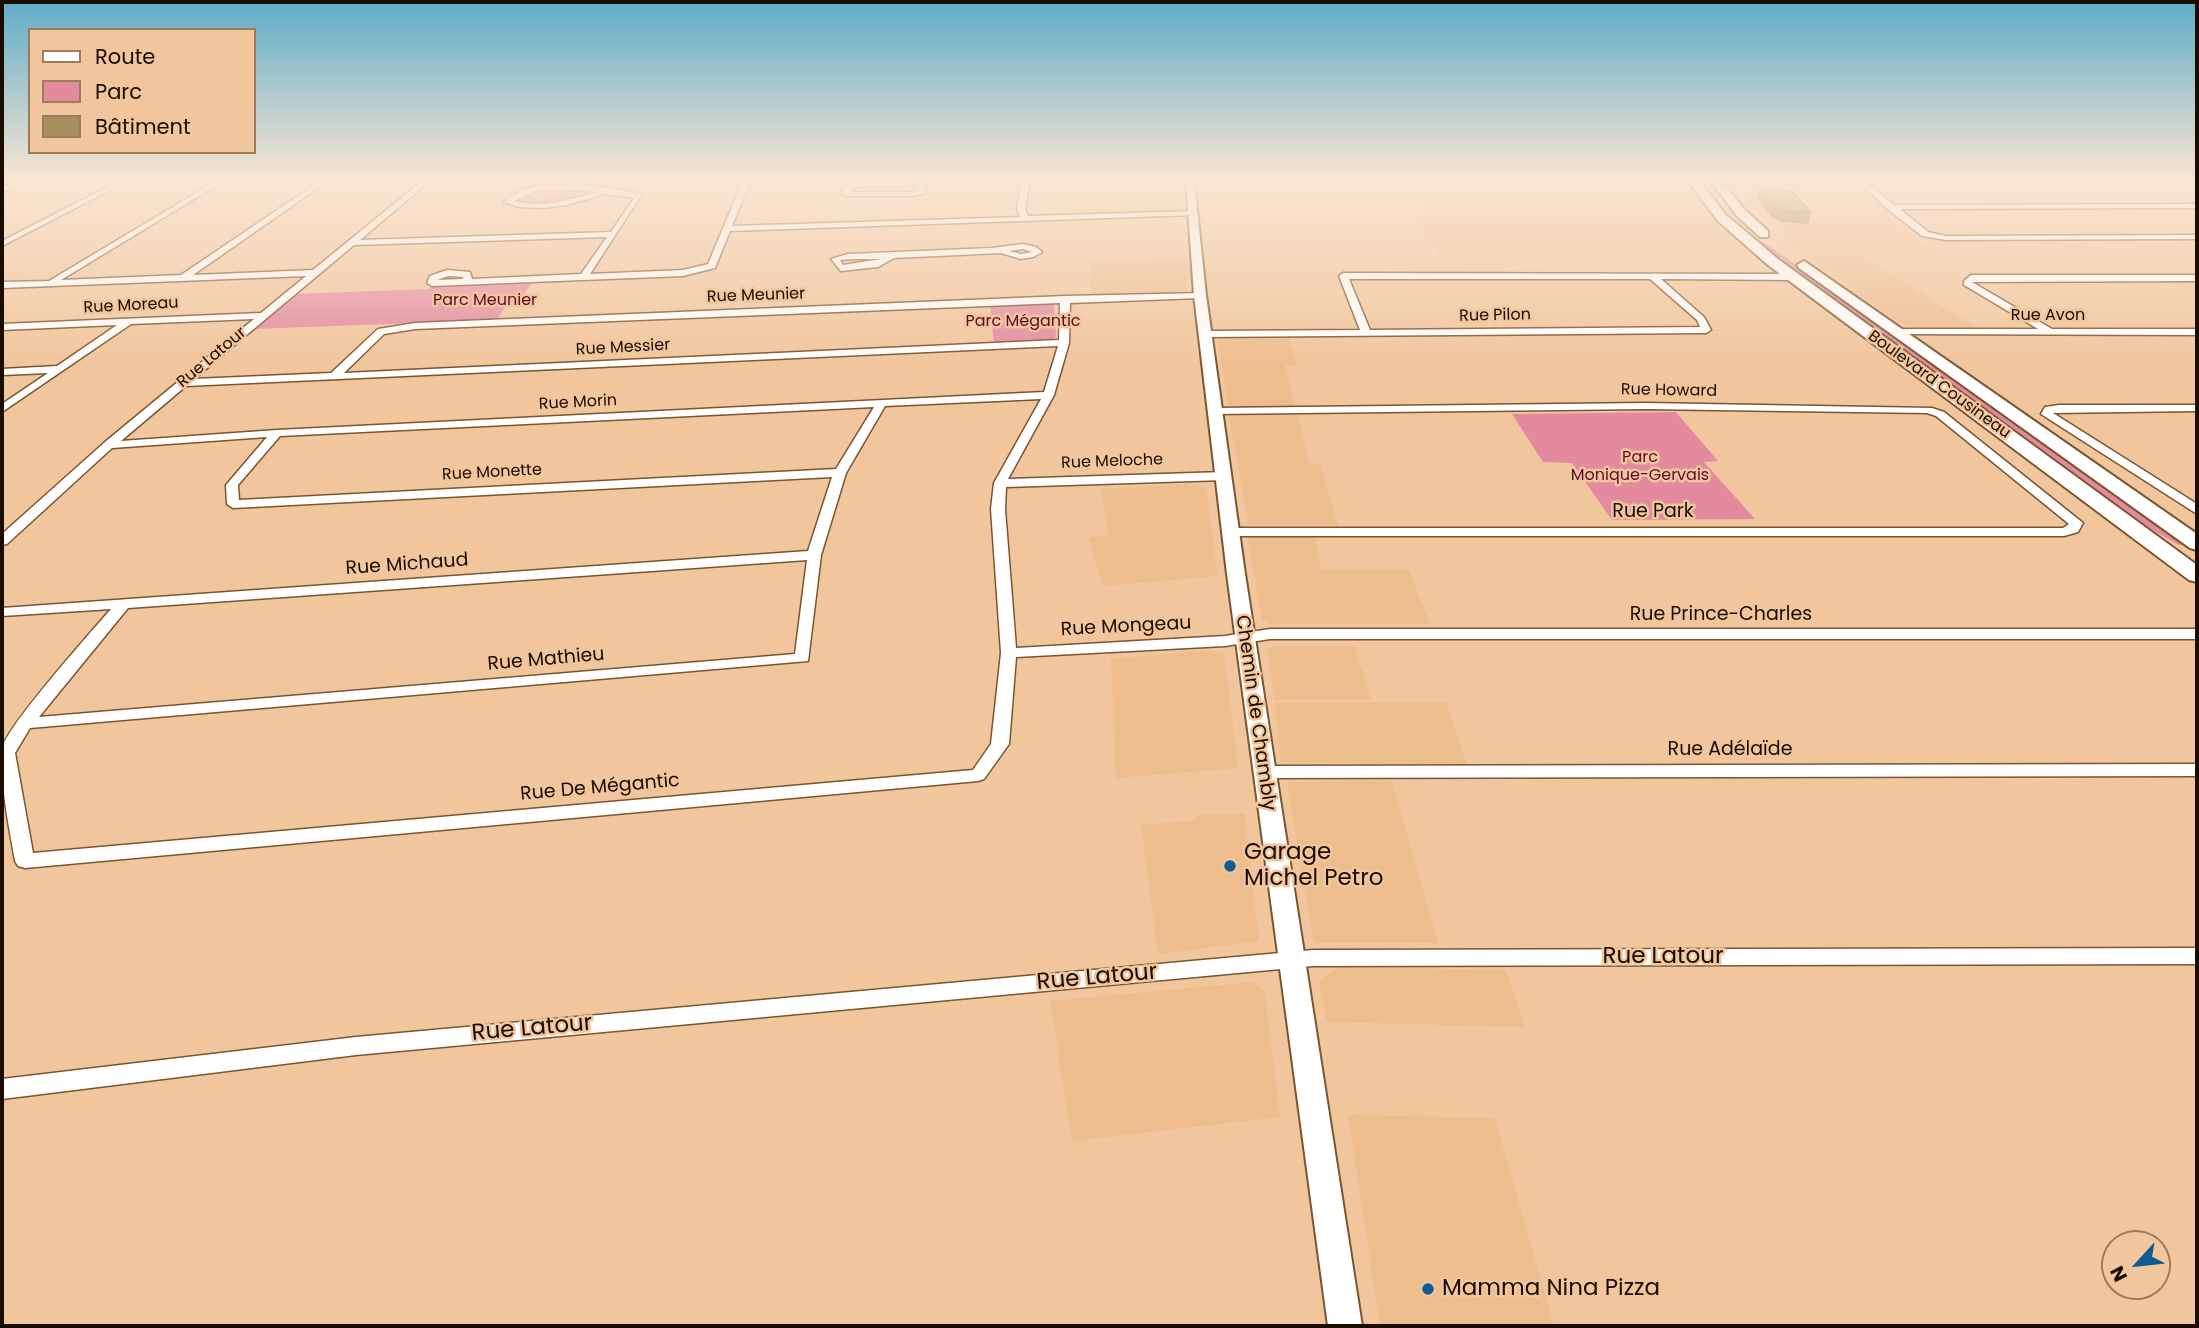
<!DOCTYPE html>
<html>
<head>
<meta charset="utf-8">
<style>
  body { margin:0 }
  #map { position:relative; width:2199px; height:1328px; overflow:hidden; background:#f1c69d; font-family:Poppins,sans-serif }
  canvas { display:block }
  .frame { position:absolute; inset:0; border:4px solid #1b0c01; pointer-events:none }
  .legend { position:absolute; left:28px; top:28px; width:228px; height:126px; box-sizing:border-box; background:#f1c69d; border:2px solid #9b7c5f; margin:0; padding:9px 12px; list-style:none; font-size:21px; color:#1b0c01 }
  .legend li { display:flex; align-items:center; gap:14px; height:35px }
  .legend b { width:35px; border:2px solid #9b7c5f }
  .north { position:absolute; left:2101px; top:1230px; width:70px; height:70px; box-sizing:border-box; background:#f1c69d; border:2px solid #9b7c5f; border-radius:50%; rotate:243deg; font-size:19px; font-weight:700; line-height:28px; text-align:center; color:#1b0c01 }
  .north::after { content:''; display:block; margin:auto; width:24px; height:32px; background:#105b8f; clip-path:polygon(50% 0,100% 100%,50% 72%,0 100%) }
</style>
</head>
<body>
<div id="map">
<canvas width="2199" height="1328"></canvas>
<div class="frame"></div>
<ul class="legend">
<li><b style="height:9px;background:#fff"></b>Route</li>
<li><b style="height:19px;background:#e38a9f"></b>Parc</li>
<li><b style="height:19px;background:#a78f5d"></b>Bâtiment</li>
</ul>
<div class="north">N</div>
</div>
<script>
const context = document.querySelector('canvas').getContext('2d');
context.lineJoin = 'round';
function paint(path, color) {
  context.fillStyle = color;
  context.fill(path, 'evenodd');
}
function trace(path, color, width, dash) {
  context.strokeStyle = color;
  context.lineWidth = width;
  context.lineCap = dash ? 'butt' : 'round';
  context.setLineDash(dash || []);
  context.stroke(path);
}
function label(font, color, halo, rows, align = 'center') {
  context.font = font + ' Poppins,sans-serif';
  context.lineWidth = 5;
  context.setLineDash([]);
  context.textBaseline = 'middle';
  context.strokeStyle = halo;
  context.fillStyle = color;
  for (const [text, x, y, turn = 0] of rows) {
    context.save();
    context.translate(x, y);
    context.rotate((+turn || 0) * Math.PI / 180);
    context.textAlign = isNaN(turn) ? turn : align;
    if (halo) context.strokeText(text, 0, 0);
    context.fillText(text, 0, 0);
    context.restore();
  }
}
paint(new Path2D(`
  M1076 181H1178L1182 210 1075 215Z
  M1203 181H1681L1702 211 1749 255 1440 256 1413 219 1433 213 1408 181Z
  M1729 181H1851L1890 217 1939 255 1862 256 1977 328H1920L1901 324 1795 248 1749 206Z
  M1193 259 1185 292 1091 294 1090 260Z
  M1288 336 1297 365H1285L1295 406H1228L1218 339 1224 337Z
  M1239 414 1298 415 1309 463 1320 464 1338 525H1249L1229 417Z
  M1198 484 1206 489 1218 576 1103 586 1088 537 1109 536 1100 489Z
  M1315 536 1321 570H1409L1430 624H1269L1262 619 1247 537Z
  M1275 646H1354L1371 699 1275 700 1267 649Z
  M1210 650 1224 654 1238 768 1116 778 1111 659Z
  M1446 702 1467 764 1281 762 1275 703Z
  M1392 781 1438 943H1314L1287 782Z
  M1202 814H1245L1259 941 1158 954 1141 825 1191 821Z
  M1339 967 1506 970 1525 1027 1327 1022 1319 981Z
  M1254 982 1265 992 1280 1117 1072 1141 1050 1001Z
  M1348 1115 1495 1118 1554 1326H1380Z`), '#eebd8e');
paint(new Path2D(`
  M575 187 602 193 546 205 508 202 518 192Z
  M1752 238 1767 244 2185 545H2179L2147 527Z
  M534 280 522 297 511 298 497 320 252 329 293 294 429 289 434 285Z
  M1048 302 1054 305 1056 337 1050 341 994 343 990 304Z
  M1676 412 1718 461 1704 462 1755 519 1612 520 1572 463 1543 462 1512 414Z`), '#e38a9f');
const minor = new Path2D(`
  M18 181H27L2 192V187Z
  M119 181H128L2 246V241Z
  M216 181H224L61 280 181 275 320 181H328L193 275 313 270 422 181H430L360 240 611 232 634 198 605 194 567 205 543 208 519 207 504 202C539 171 600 187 642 194L590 274 683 270 708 264 742 183 739 181 750 182 732 226 1020 217 1017 209 1021 186 1014 181H1022L1029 185 1025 209 1028 216 1197 211 1194 215 730 231 715 268 683 276 432 286 427 283 430 276 447 270 470 272 472 279 581 274 607 237 354 245 194 379 331 373 378 329 415 323 1065 296 1203 293 1205 295 1200 298 1070 303 1069 343 1054 395 1008 479 1224 472 1230 476 1224 480 1006 487 1005 509 1016 648 1225 636 1270 629H2197V639H1270L1225 646 1016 657 1009 744 984 779 978 781 25 868 18 866 15 861C9 826 0 784 2 749 5 728 92 631 111 609L2 616V608L808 551 832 477 233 508 227 504 226 485 267 437 112 448 7 544 2 545V534L105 442 254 319 131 324 2 412V404L48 373 2 375V369L57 366 117 325 2 330V324L261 313 306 276 2 288V282L49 281ZM552 189 597 192C570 200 542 208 514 201L536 191ZM448 276 464 277 462 279 437 280ZM1060 303 1059 340 344 373 384 334 415 329ZM1058 346 1044 392 277 430 121 441 186 386ZM1041 399 994 483 991 509 1001 653 991 744 973 770 33 853 15 753 30 728 808 661 821 555 846 473 885 406ZM874 407 836 469 239 500 238 485 280 436ZM807 560 795 654 39 717 128 608Z
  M934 181H1003L926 185 925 193 913 196H846L842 194 843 186 853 183ZM919 185 918 190 912 192H850L854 187Z
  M1858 181H1865L1894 205 2197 204V208L1900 209 1928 232 1946 236 2197 235V239L1946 240 1922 236 1887 209Z
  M1023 244 1036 247 1042 252 1033 257 1021 259 1001 253 894 258 878 267 841 271 831 259 848 254 992 248ZM1023 249 1032 252 1021 254 1009 251ZM855 259H881L843 265 840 260Z
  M1343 273 1793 274 1797 277 1793 280 1661 279 1704 317 1711 330 1706 333 1207 337 1202 334 1207 331 1360 330 1339 276ZM1349 279H1650L1697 320 1700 327 1370 330Z
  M1971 275H2197V281L1972 282 2052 329H2197V335L1896 334V330L1899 329H2038L1964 285V281Z
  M1646 403 1932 408 1944 412 2083 523 2078 532 2064 536H1232L1225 532 1232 528H2063L2069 524 1936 416 1927 413 1646 409 1216 414 1210 411 1216 408Z
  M2059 405H2197V411L2053 413 2197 504V514L2041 414 2045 407Z
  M2197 764V776L1263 778 1257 776 1254 772 1257 768 1263 766Z
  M2197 948V964L1313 966 356 1055 2 1099V1079L356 1037 1313 950Z`);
const tertiary = new Path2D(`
  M1186 181H1194L1206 295 1245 574 1362 1326H1328L1227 574 1194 295Z`);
const primary = new Path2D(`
  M1688 181H1699L1726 215 1778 259 2197 565V582L2189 580 1768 265 1718 221Z
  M1711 181H1722L1744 209 1768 231V237H1760L1736 215Z
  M1804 261 2197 534V550L2190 548 1799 268 1797 265Z`);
trace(minor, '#7a552f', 3);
trace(tertiary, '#7a552f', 4);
trace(primary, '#7a552f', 4);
paint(minor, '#fff');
paint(tertiary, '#fff');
paint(primary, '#fff');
paint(new Path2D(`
  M1760 189 1811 213 1808 224 1781 222 1771 216 1757 199Z`), '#907b50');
const building = new Path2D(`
  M1760 189 1792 191 1811 213 1784 211 1774 205Z`);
paint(building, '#a78f5d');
trace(building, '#756441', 2);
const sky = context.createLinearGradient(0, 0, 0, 367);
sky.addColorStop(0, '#5facc7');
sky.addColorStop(0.49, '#f9e5d3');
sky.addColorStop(1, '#f9e5d300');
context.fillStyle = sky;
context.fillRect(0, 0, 2199, 367);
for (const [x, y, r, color] of [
  [1230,866,7,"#105b8f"],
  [1428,1289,7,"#105b8f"]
]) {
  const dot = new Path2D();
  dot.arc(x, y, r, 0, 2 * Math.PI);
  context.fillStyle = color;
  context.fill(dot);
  trace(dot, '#f1c69d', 2.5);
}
label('16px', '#1b0c01', '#f1c69d', [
  ["Rue Meunier",756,296,-2],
  ["Rue Moreau",131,306,-3],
  ["Rue Pilon",1495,316,-1],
  ["Rue Avon",2048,316],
  ["Rue Messier",623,348,-3],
  ["Rue Latour",212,358,-40],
  ["Boulevard Cousineau",1939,385,36],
  ["Rue Howard",1669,391,1],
  ["Rue Morin",578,403,-3],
  ["Rue Meloche",1112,462,-2],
  ["Rue Monette",492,473,-3]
]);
label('16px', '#5f0a2b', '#f1c69d', [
  ["Parc Meunier",485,301],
  ["Parc Mégantic",1023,322],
  ["Parc",1640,458],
  ["Monique-Gervais",1640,476]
]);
label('19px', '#1b0c01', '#f1c69d', [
  ["Rue Park",1653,512],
  ["Rue Michaud",407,565,-4],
  ["Rue Prince-Charles",1721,615],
  ["Rue Mongeau",1126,627,-3],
  ["Rue Mathieu",546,660,-5],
  ["Chemin de Chambly",1255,713,82],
  ["Rue Adélaïde",1730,750],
  ["Rue De Mégantic",600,788,-5]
]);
label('23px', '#1b0c01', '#f1c69d', [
  ["Garage",1244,853],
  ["Michel Petro",1244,879],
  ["Mamma Nina Pizza",1442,1289]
], 'left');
label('23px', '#1b0c01', '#f1c69d', [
  ["Rue Latour",1663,957],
  ["Rue Latour",1097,978,-5],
  ["Rue Latour",532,1029,-5]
]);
</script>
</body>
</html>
